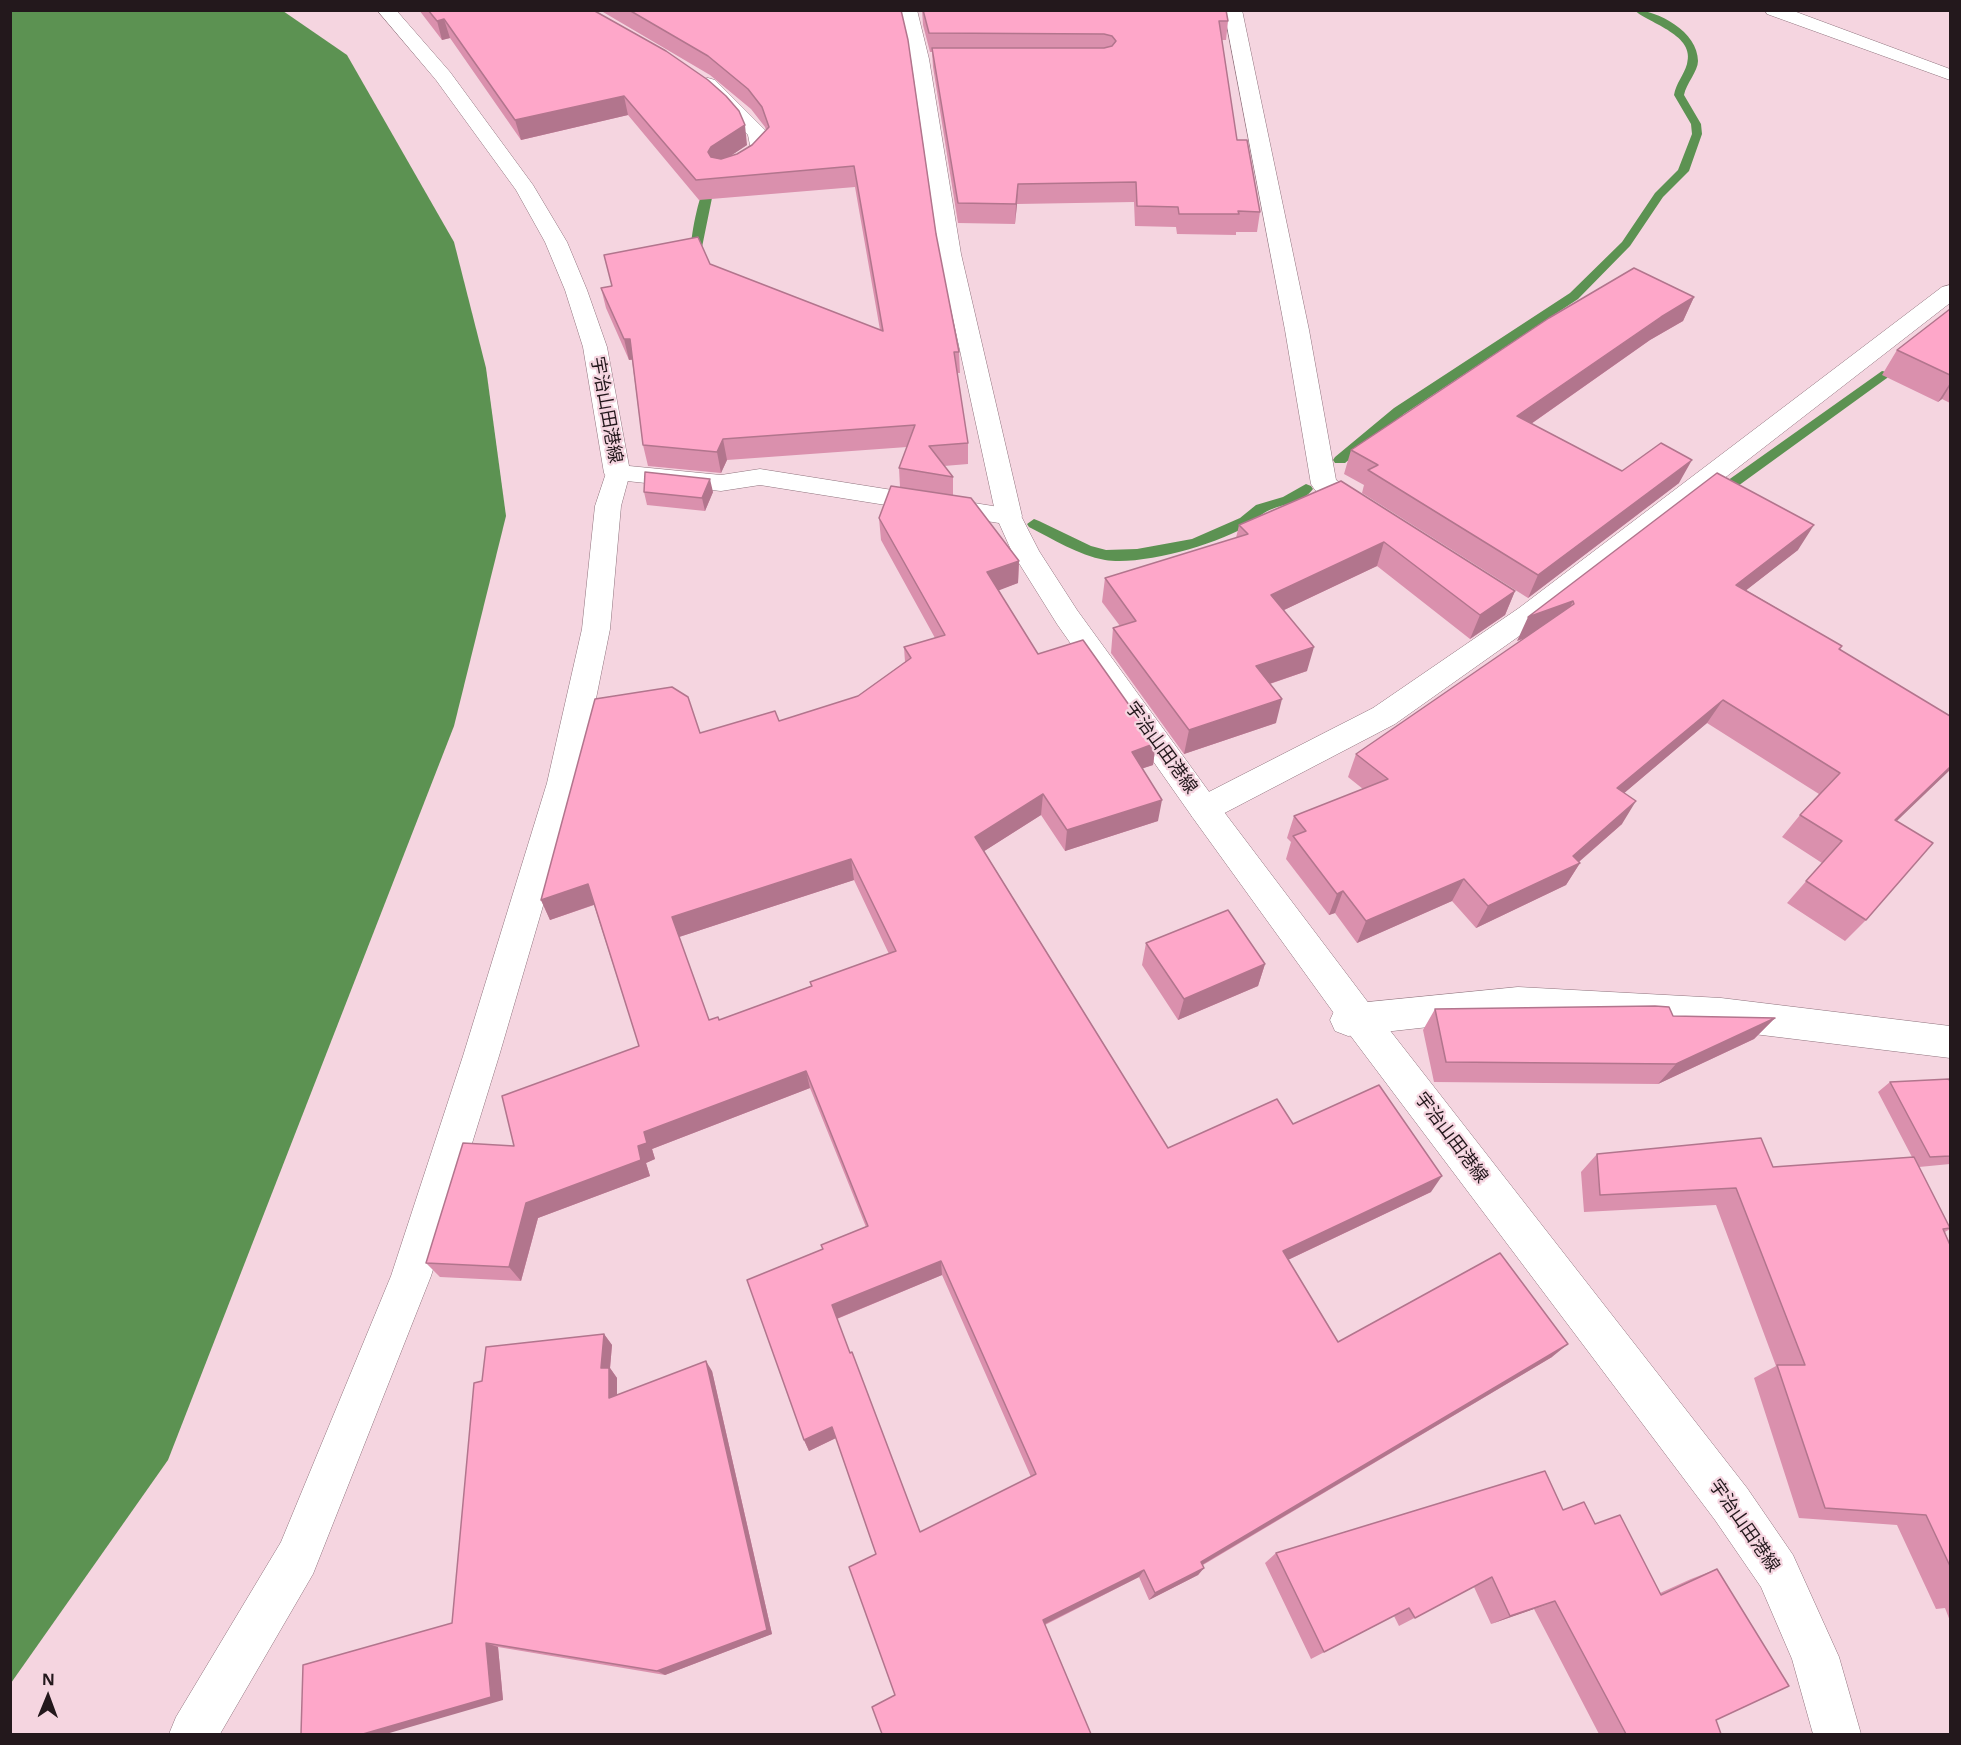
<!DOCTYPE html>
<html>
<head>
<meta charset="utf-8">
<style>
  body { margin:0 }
  #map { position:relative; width:1961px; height:1745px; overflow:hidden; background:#f5d5e0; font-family:"Noto Sans",sans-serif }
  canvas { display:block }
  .frame { position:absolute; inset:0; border:12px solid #23181c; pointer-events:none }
  .north { position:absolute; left:18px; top:1667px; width:60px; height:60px; -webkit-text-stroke:4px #f5d5e0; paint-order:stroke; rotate:1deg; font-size:16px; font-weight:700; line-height:24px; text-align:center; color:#23181c }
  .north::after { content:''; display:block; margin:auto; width:21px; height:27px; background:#23181c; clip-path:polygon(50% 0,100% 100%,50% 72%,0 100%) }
</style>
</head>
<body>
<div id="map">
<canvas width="1961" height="1745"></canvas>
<div class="frame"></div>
<div class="north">N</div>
</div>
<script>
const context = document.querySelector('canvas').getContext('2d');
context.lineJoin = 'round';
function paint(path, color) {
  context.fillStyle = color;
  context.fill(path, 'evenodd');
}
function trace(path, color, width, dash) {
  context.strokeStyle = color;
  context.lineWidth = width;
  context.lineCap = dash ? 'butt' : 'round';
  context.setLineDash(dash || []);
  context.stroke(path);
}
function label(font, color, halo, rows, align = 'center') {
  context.font = font + ' "Noto Sans","Noto Sans JP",sans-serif';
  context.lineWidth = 4.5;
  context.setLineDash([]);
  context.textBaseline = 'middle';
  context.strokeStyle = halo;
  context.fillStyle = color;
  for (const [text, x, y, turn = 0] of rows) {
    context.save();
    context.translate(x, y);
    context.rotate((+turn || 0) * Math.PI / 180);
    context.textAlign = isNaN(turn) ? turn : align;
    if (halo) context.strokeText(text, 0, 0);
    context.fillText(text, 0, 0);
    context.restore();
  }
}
paint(new Path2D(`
  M11 10 283 11 347 55 454 242 486 368 506 516 454 726 168 1460 11 1683Z`), '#5c9252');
paint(new Path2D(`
  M1634 10C1658 10 1698 32 1698 61 1698 71 1686 84 1684 95L1701 124 1702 134 1689 171 1663 197 1630 246 1578 299 1404 414 1345 463H1335L1333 460 1335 457 1394 408 1570 293 1622 242 1655 193 1678 170 1692 134 1691 124 1674 95C1676 83 1684 75 1687 64 1696 35 1650 24 1634 10Z
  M719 177 725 180 713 193 701 252 702 260 696 264 692 263C687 251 697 205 702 193 705 186 713 179 719 177Z
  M1882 371 1887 372 1889 375 1887 378 1720 499H1710L1708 496 1710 493Z
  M1306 484 1311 486 1313 489C1301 505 1280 503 1264 513 1259 516 1255 521 1250 524 1219 544 1142 566 1105 560 1078 555 1053 539 1029 527L1027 524 1034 519 1039 521 1091 546 1106 550 1137 549 1192 539 1240 518 1256 505 1283 497Z`), '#5c9252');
const street = new Path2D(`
  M899 10H917L929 59 961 254 1022 516 1018 522 1009 525 1000 522 996 516 939 254 911 59Z
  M1224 10H1242L1309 330 1336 480 1375 505 1379 511 1375 517C1354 523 1332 501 1315 490L1311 484 1285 330Z
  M1765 10H1791L1950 69V80L1767 14Z
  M708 78 715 80 768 133 770 145C760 159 742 176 724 171L721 167C728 157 743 156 750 145L748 135 701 88 699 84 701 80Z
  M1950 285V303L1539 622 1395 724 1215 818 1204 821 1193 818 1188 809 1193 800 1373 708 1519 608 1942 287Z
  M617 465 626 467 630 473 621 506 610 629 579 783 499 1056 431 1276 313 1574 220 1734H169L176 1717 281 1542 391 1276 463 1056 547 783 582 629 595 506 608 467Z
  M1518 987 1721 998 1950 1026V1058L1721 1030 1518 1017 1348 1036 1335 1031 1330 1020 1335 1009 1348 1004Z`);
const secondary = new Path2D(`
  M377 10H396L450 72 533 185 567 242 587 290 607 347 629 466 721 475 760 469 1018 510 1039 551 1077 610 1215 800 1367 1001 1747 1488 1793 1555 1839 1657 1861 1734H1813L1792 1659 1761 1587 1715 1520 1341 1023 1193 818 1057 624 1012 552 999 523 760 485 721 491 608 479 604 473 583 347 565 290 545 242 516 190 436 80Z`);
trace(street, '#8f737d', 1);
trace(secondary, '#8f737d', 1);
paint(street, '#fff');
paint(secondary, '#fff');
paint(new Path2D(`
  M419 10H593L747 145 730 156 737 154 752 145 766 130 765 127 751 109 710 75 603 12 598 10H901L936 234 959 352 960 373H957L968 443V464L944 466 953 477V496L1019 561 1018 583 998 590 1038 654 1156 743 1153 765 1143 768 1158 821 1065 851 1041 815 984 851 1168 1148 1293 1124 1431 1192 1288 1260 1338 1342 1552 1357 1203 1565 1204 1568 1198 1575 1149 1600 1139 1577 1045 1625 895 1695 876 1554 836 1438 809 1451 804 1440 822 1249 866 1227 810 1088 652 1149 655 1159 646 1163 650 1176 538 1218 521 1281 440 1277 426 1263 514 1146 639 1046 594 905 550 920 541 900 700 733 779 721 858 696 905 662 904 647 935 638 881 540 879 518 900 487 899 468 907 447 727 460 721 473 648 466 643 445 632 360H629L606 308 601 288 612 286 604 255 710 264 880 330 855 187 699 200 628 115 521 140 450 38 442 40ZM854 880 889 954 810 982 811 986 719 1020H709L679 937ZM942 1275 1031 1477 920 1532 837 1319Z
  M922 10H1226L1228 21 1226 40H1222L1237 140 1260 212 1257 232H1236V235L1177 234 1176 227 1135 226 1134 202 1017 204 1015 224 958 223 933 67 932 52H930L923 25Z
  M1694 297 1683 321 1650 340 1531 424 1622 471 1679 483 1528 598 1362 493 1364 485 1344 474 1351 450Z
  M1950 309V403L1942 399 1938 402 1882 375 1897 350Z
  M1717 473 1798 550 1746 590 1842 646 1840 649 1897 821 1866 920 1845 941 1787 903 1822 863 1782 837 1800 815 1819 794 1707 723 1624 793 1622 824 1579 862 1580 863 1566 885 1476 928 1452 901 1357 943 1335 913 1329 915 1286 859 1291 842 1287 838 1294 816 1363 789 1348 777 1356 754 1526 637 1517 641Z
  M1341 481 1515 591 1505 615 1470 639 1377 566 1284 610 1307 671 1270 684 1276 723 1184 754 1111 653 1113 628 1120 626 1102 602 1105 578 1236 538 1239 525Z
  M644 492H713L705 511 647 505Z
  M1146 943 1265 964 1258 986 1178 1020 1142 965Z
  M1435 1009 1673 1016 1775 1018 1754 1039 1658 1084 1434 1082 1423 1030Z
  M1890 1082H1950V1164L1919 1167 1950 1229 1945 1232 1950 1245V1621L1945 1608 1936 1609 1897 1525 1799 1518 1754 1378 1776 1366 1716 1205 1584 1212 1581 1172 1597 1154 1773 1167 1912 1157 1878 1092Z
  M604 1334 612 1345 610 1368 617 1378V1395L712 1371 772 1634 665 1675 498 1647 503 1700 452 1623 482 1381Z
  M1563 1510 1595 1524 1660 1593 1691 1579 1717 1569 1716 1720 1721 1734H1599L1534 1609 1491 1624 1474 1587 1399 1626 1394 1616 1311 1659 1265 1563 1276 1553Z`), '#da90ad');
paint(new Path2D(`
  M444 19 450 38 442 40 437 21Z
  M624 96 628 115 521 140 515 120Z
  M745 125 747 145 714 167 708 152 711 147Z
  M1018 184 1017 204 1015 224 1016 204Z
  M1694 297 1683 321 1650 340 1508 440 1517 416 1661 317Z
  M624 339H630L634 359 629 360Z
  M1950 383V386L1942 399 1938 402Z
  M723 439 727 460 721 473 717 452Z
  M1692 460 1679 483 1528 598 1538 575Z
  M710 479 713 492 705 511 702 498Z
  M1814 525 1798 550 1722 609 1736 585Z
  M1384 542 1377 566 1265 619 1271 595Z
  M1019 561 1018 583 987 595V572Z
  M1515 591 1505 615 1470 639 1480 615Z
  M1573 601 1561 625 1517 641 1528 617Z
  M1314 647 1307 671 1251 690 1256 666Z
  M1282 699 1276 723 1184 754 1189 730Z
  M1723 700 1707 723 1603 811 1617 788Z
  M1156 743 1153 765 1129 773 1132 752Z
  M1950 767V770L1875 842 1895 820Z
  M1043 794 1041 815 975 857V837Z
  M1162 800 1158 821 1065 851 1067 830Z
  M1636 801 1622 824 1574 866 1580 863 1566 885 1476 928 1488 906 1573 856Z
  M851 859 854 880 679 937 672 917Z
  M1464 879 1452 901 1357 943 1366 921Z
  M588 884 596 904 550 920 541 900Z
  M1343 891 1335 913 1329 915 1337 894Z
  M1265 964 1258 986 1178 1020 1184 999Z
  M1775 1018 1754 1039 1658 1084 1676 1064Z
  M806 1071 810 1088 652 1149 655 1159 646 1163 650 1176 538 1218 521 1281 509 1267 526 1203 638 1146 644 1132Z
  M1442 1176 1431 1192 1275 1266 1283 1251Z
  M941 1261 942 1275 836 1319 832 1305Z
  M604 1334 612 1345 610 1368 617 1378V1407L609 1398 601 1368Z
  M1568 1344 1552 1357 1195 1569 1201 1562Z
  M706 1361 712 1371 772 1634 665 1675 657 1671Z
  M832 1427 836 1438 809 1451 804 1440Z
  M1204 1568 1198 1575 1149 1600 1155 1593Z
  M1144 1570 1139 1577 1041 1626 1043 1620Z
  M1555 1601 1534 1609 1491 1624 1510 1616Z
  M486 1643 498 1647 503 1700 386 1734H363Z`), '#b2758d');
const building = new Path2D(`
  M428 10H593L666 51 708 80 726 96 739 111 745 125 711 147 708 152 711 157 721 159 737 154 752 145 769 127 762 107 748 89 708 56 629 10H901L908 40 936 234 959 352H954L968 443 929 446 953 477 899 468 915 425 723 439 717 452 643 445 630 339H624L601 288 612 286 604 255 698 237 710 264 883 331 854 166 696 180 624 96 515 120 444 19 437 21Z
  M923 10H1226L1228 21H1219L1237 140H1247L1260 212 1238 211 1239 214H1179L1178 207 1137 206 1136 182 1018 184 1016 204 958 203 932 48H1104L1112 46 1116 41 1112 36 1104 34 929 33Z
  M1634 268 1694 297 1661 317 1517 416 1622 471 1661 443 1692 460 1538 575 1368 470 1378 465 1351 450 1549 318Z
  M1950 309V375L1897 350Z
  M645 472 710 479 702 498 644 492Z
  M1717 473 1814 525 1736 585 1842 646 1839 649 1950 716V767L1895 820 1933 843 1866 920 1806 881 1842 841 1800 815 1840 773 1723 700 1617 788 1636 801 1573 856 1580 863 1488 906 1464 879 1366 921 1343 891 1337 894 1293 836 1306 831 1294 816 1388 779 1356 754 1574 604 1573 601 1528 617Z
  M1341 481 1515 591 1480 615 1384 542 1271 595 1314 647 1256 666 1282 699 1189 730 1113 628 1136 621 1105 578 1248 534 1239 525Z
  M891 486 971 498 1019 561 987 572 1038 654 1083 640 1156 743 1132 752 1162 800 1067 830 1043 794 975 837 1168 1148 1277 1099 1293 1124 1379 1085 1442 1176 1283 1251 1338 1342 1500 1253 1568 1344 1201 1562 1204 1568 1155 1593 1144 1570 1043 1620 1091 1734H882L872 1707 895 1695 849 1567 876 1554 832 1427 804 1440 747 1280 823 1249 821 1245 868 1226 806 1071 644 1132 647 1143 638 1146 641 1160 526 1203 509 1267 426 1263 463 1143 514 1146 502 1096 639 1046 588 884 541 900 595 699 672 687 688 697 700 733 775 711 779 721 858 696 911 658 904 647 945 635 879 518ZM851 859 896 951 810 982 812 986 719 1020 718 1017 709 1020 672 917ZM941 1261 1036 1474 920 1532 852 1352 850 1353 832 1305Z
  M1228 910 1265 964 1184 999 1146 943Z
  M1655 1006 1669 1007 1673 1016 1775 1018 1676 1064 1446 1062 1435 1009Z
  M1949 1079 1950 1082V1156L1930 1157 1890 1082Z
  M1761 1138 1773 1167 1914 1157 1950 1228 1943 1229 1950 1245V1566L1926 1515 1825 1508 1777 1365H1805L1736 1188 1600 1195 1597 1154Z
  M604 1334 601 1368H609V1398L706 1361 767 1630 657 1671 486 1643 491 1697 363 1734H301L303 1665 452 1623 474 1383 482 1381 486 1347Z
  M1545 1471 1563 1510 1584 1502 1595 1524 1620 1515 1661 1595 1717 1569 1789 1686 1716 1720 1721 1734H1626L1555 1601 1510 1616 1492 1577 1415 1618 1409 1608 1324 1652 1276 1553Z`);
paint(building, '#fea7c9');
trace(building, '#b2758d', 1.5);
label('18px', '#23181c', '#f5d5e0', [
  ["宇治山田港線",606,410,80],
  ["宇治山田港線",1161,748,54],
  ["宇治山田港線",1451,1138,53],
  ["宇治山田港線",1744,1526,55]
]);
</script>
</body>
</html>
